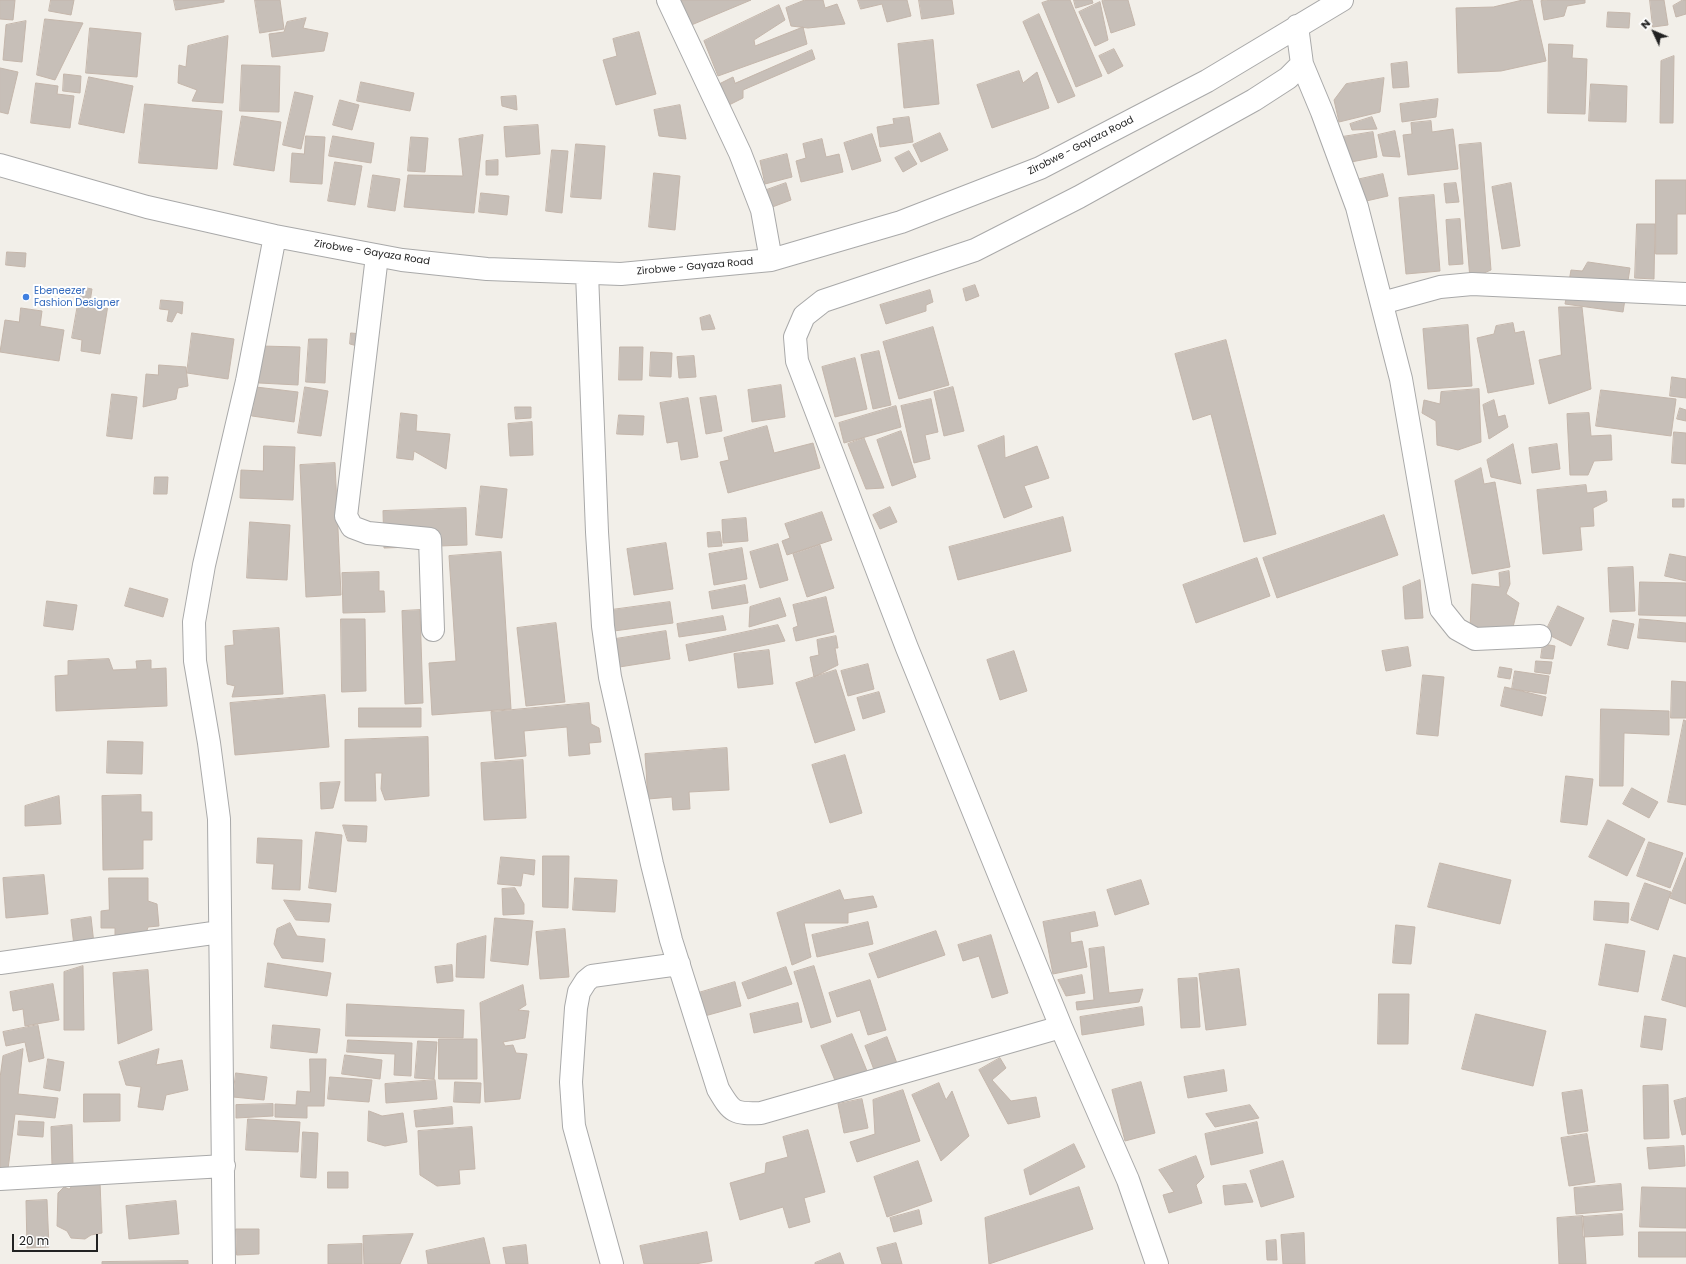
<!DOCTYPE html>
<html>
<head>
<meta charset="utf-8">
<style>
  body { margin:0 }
  #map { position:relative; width:1686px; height:1264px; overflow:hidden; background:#f2efe9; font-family:Poppins,sans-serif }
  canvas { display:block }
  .north { position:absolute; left:1634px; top:12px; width:40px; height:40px; -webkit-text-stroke:3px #fff; paint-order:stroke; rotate:314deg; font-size:11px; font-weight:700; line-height:16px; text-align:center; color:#222 }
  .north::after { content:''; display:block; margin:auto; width:14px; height:18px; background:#222; clip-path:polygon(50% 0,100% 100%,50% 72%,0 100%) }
  .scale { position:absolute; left:12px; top:1234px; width:86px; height:18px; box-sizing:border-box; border:2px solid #222; border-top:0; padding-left:5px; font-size:12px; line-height:14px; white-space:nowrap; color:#222; -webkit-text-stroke:3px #fff; paint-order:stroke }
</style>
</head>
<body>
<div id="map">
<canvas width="1686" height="1264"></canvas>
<div class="north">N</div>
<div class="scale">20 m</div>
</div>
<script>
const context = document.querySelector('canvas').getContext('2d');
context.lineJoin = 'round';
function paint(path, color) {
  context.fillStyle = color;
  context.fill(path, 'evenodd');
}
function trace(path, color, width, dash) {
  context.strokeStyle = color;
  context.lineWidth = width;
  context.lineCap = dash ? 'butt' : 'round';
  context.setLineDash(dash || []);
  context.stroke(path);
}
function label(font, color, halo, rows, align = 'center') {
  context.font = font + ' Poppins,sans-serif';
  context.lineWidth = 4;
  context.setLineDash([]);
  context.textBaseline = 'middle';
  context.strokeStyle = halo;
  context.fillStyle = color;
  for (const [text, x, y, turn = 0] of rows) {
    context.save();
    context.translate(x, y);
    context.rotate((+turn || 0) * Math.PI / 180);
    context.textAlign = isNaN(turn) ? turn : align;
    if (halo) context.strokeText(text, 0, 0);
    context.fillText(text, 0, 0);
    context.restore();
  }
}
const building = new Path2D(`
  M0 0H15L13 20 0 19Z
  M51 0H74L71 15 49 11Z
  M174 0H224V2L176 10Z
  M255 0H280L284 29 260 33Z
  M678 0H751L689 26Z
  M805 0H823L825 8 837 4 845 24 808 28 791 26 786 8Z
  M858 0H907L911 16 887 22 882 4 861 9Z
  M919 0H952L954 14 922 19Z
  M1050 0H1070L1102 76 1076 87 1042 3Z
  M1074 0H1092L1093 3 1076 8Z
  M1104 0H1128L1135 25 1111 33 1102 1Z
  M1523 0H1532L1546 61 1501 71 1458 73 1456 8 1493 7Z
  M1547 0H1585V3L1567 6 1564 16 1544 20 1541 1Z
  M1650 0H1664L1668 25 1653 27Z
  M1683 0H1686V14L1676 17 1673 6Z
  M1100 2 1108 40 1095 46 1079 12Z
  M779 5 785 20 754 40 755 46 803 27 807 44 718 76 704 41Z
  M1608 12 1630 13 1629 28 1607 27Z
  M1039 14 1075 96 1058 103 1023 22Z
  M306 18 303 28 328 33 324 51 272 57 269 34 284 32 287 22Z
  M45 19 83 23 55 80 37 75Z
  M26 21 22 62 3 60 6 25Z
  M90 28 141 33 137 77 86 73Z
  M639 32 656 94 616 105 603 60 617 56 613 39Z
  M228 36 223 103 192 101 197 90 178 83 179 65 186 67 188 46Z
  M933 40 939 104 904 108 898 44Z
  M1549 44 1573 45 1572 58 1587 59 1585 114 1548 113Z
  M1114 49 1123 66 1108 74 1099 56Z
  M812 50 815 59 743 90V98L729 105 719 84 733 77 735 83Z
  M1674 56 1673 123H1660L1661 61Z
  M1407 62 1409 87 1393 88 1391 64Z
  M242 65 280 66 279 112 240 111Z
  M0 68 18 72 8 114 0 112Z
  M1019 71 1023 83 1037 72 1049 108 992 128 977 85Z
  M64 74 81 76 80 93 63 91Z
  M89 77 133 86 124 133 79 124Z
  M1384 78 1380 112 1339 122 1334 100 1346 84Z
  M361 82 414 93 410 111 357 101Z
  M36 83 58 86 57 94 74 96 70 128 31 123Z
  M1591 84 1627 86 1626 122 1589 121Z
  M295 92 313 96 301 149 283 145Z
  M516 96 517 110 502 106 501 97Z
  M1438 99 1436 117 1402 122 1400 104Z
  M340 100 359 105 352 130 333 125Z
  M145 104 222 111 217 169 139 163Z
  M680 105 686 139 659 136 654 110Z
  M242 116 281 122 274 171 234 165Z
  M909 117 913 142 880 147 877 127 894 124 893 119Z
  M1372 117 1377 129 1352 130 1350 124Z
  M1431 121 1432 132 1453 129 1458 169 1408 175 1403 135 1412 134 1411 123Z
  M538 125 540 154 506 157 504 127Z
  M1395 131 1400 157 1383 156 1378 135Z
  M1373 132 1377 157 1346 163 1342 137Z
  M940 133 948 150 921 162 913 145Z
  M872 134 881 161 852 170 844 143Z
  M483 135 474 213 404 207 408 175 463 176 459 139Z
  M306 136 325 137 322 184 290 182 292 153 304 154Z
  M333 136 374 143 371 163 329 156Z
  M411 137 428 138 425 172 408 171Z
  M822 139 826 157 839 154 843 172 801 182 796 161 806 158 803 144Z
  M1481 143 1491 270 1470 279 1459 145Z
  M576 144 605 146 601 199 571 197Z
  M552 150 568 151 562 213 546 211Z
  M909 151 917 164 903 172 895 158Z
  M787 154 792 177 765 184 760 161Z
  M498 160V175H486V161Z
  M335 162 362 166 355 205 328 201Z
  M654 173 680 176 675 230 649 227Z
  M1383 174 1388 196 1362 202 1356 180Z
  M373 175 400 179 395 211 368 207Z
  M1656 180H1686V214H1677V254H1656Z
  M786 183 791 200 767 209 761 192Z
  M1456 183 1459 202 1446 203 1444 184Z
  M1511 183 1520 246 1502 249 1492 187Z
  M481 193 509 196 507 215 479 212Z
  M1434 195 1440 271 1406 274 1399 198Z
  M1460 219 1463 264 1449 265 1446 220Z
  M1637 224H1655L1654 279 1635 278Z
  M7 252 26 253 25 267 6 265Z
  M1588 262 1630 268 1623 312 1565 304 1571 270 1582 271Z
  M975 285 979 296 966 301 963 289Z
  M81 287 92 289 90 302 108 305 100 354 81 351 82 340 72 338Z
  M930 290 933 302 926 305V311L886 324 880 305Z
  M161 300 183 302 182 314 177 312 172 322 167 321 169 310 160 309Z
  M1559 307H1582L1591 389 1549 404 1539 360 1561 355Z
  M21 308 42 311 40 326 64 330 59 361 0 352 5 320 19 322Z
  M710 315 715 329 702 330 700 318Z
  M1513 323 1515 333 1524 331 1534 384 1488 393 1477 338 1494 334 1496 326Z
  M1468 325 1472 386 1428 389 1423 329Z
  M933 327 949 385 899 399 883 342Z
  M192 333 234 339 228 379 187 373Z
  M351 333 361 334V347L350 344Z
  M309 339H327L325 383 306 382Z
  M1226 340 1276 534 1244 542 1211 414 1193 420 1175 354Z
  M261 346 300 347 298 385 259 383Z
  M620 347H643L642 380H619Z
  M879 351 891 405 873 409 861 355Z
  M651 352 672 353 671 377 650 376Z
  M694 356 696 377 679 378 677 357Z
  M855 358 867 409 835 417 822 367Z
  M159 365 186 367 188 386 178 388 176 399 143 407 146 374 158 375Z
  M1672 377 1686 379V398L1670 396Z
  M781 385 785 417 752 422 748 390Z
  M256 387 298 392 294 422 252 416Z
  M305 387 328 391 321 436 298 433Z
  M953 387 964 431 944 436 934 392Z
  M1479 389 1481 442 1458 450 1437 445 1436 421 1422 413 1424 400 1440 404 1441 392Z
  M1601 390 1676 399 1671 436 1596 426Z
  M112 394 137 397 132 439 107 436Z
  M716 396 722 431 706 434 700 398Z
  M688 398 698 457 681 460 678 441 667 443 660 403Z
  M931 399 938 432 925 435 930 459 914 463 901 406Z
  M1494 400 1498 417 1505 415 1508 427 1489 439 1483 405Z
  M896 406 901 427 844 443 839 423Z
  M515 407H531V418L516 419Z
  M1680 408 1686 410V421L1677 419Z
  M401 413 417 415 416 431 450 434 446 469 414 451 413 460 397 458Z
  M1589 413 1591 436 1611 435 1612 460 1594 461 1588 475H1570L1567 414Z
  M619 415 644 416 643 435 617 434Z
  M532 422 533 455 510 456 508 424Z
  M767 426 774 453 813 443 820 468 728 493 720 462 729 460 724 438Z
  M901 431 916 477 892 486 877 440Z
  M1674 432 1686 433V464L1672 463Z
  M1004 436 1005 458 1037 446 1049 478 1024 486 1032 507 1004 518 978 446Z
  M864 438 884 488 866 489 848 444Z
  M1513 444 1521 484 1491 477 1487 460Z
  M1557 444 1560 469 1532 473 1529 448Z
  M264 446 295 447 293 500 240 498 241 470 263 471Z
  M335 463 341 595 306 597 300 465Z
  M1481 468 1484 484 1495 482 1510 567 1472 574 1455 481Z
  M155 477H168L167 494H154Z
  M1586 485 1587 493 1606 491 1607 501 1593 508 1594 526 1580 527 1582 550 1543 554 1537 490Z
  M481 486 507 489 502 538 476 535Z
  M1673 499H1684V507H1673Z
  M890 507 897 522 880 529 873 515Z
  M466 508 467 545 384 548 383 511Z
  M822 512 832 540 787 555 782 541 790 538 785 524Z
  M1384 515 1398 555 1277 598 1263 558Z
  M1063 517 1071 551 958 580 949 547Z
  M746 518 748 541 723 543 722 520Z
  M250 522 290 525 287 580 247 578Z
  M720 532 722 546 708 547 707 533Z
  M666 543 673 589 634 595 627 549Z
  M778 544 788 580 760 588 750 552Z
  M820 545 834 588 807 597 793 554Z
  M742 548 747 579 714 585 709 554Z
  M501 552 511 709 432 715 429 663 456 661 449 556Z
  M1670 554 1686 557V581L1665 576Z
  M1257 558 1270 596 1196 623 1183 585Z
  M1633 567 1635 611 1610 612 1608 568Z
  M1509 571 1510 584 1506 594 1519 603 1512 631 1470 628 1472 584 1500 587 1499 573Z
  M379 572V591H384L385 612 343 613 342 573Z
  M1420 580 1423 618 1405 619 1403 587Z
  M1640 582 1686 583V616L1639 615Z
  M745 585 748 603 712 609 709 592Z
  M130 588 168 599 163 617 125 606Z
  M826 597 834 632 796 641 793 628 798 626 793 605Z
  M780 598 786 616 749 627 750 607Z
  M47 601 77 605 73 630 44 626Z
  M670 602 673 623 614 631 611 610Z
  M1558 606 1584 618 1571 646 1545 633Z
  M420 610 423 703 405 704 402 611Z
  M723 616 726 630 679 637 677 624Z
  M341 619H365L366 691 342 692Z
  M1640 619 1686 623V642L1638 638Z
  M1613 620 1634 624 1628 649 1608 645Z
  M556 623 565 702 526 706 517 628Z
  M778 625 785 641 689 661 686 645Z
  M279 628 283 694 232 697 235 686 227 684 225 646 234 645 233 631Z
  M666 631 670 659 613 668 609 640Z
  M836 636 838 648H835L838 665 814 677 810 657 819 655 817 640Z
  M1543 644 1555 646 1553 659 1541 658Z
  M1408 647 1411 666 1386 671 1382 651Z
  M769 650 773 684 738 688 734 654Z
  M1014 651 1027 691 1000 700 987 660Z
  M109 659 113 670 137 669 136 661 151 660V669L166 668 167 706 56 711 55 676 68 675V661Z
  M1536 661 1552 662 1550 674 1535 672Z
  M868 664 874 689 848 696 841 671Z
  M1500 667 1512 669 1510 679 1498 677Z
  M836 670 855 730 815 743 796 683Z
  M1515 671 1549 676 1546 694 1512 689Z
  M1423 675 1444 677 1438 736 1417 734Z
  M1672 681 1686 682V718H1671Z
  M1505 687 1546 697 1542 716 1501 706Z
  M879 692 885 712 863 719 857 698Z
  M325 695 329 747 235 755 230 703Z
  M589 703 591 724 599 728 601 742 589 743 590 754 569 756 567 727 524 731 526 756 495 759 491 712Z
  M359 708H421V727H359Z
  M1601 709 1669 711V735L1624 733 1623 786H1600Z
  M1684 720 1686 721V805L1668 802Z
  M428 737 429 796 385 800 381 789 382 773H375L376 801H345V740Z
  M108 741 143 742 142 774 107 773Z
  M727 748 729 790 689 792 690 809 673 810 672 797 648 799 645 754Z
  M845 755 862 813 830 823 812 765Z
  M523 760 526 818 484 820 481 763Z
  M1566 776 1593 779 1587 825 1561 822Z
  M340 782 333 808 321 809 320 783Z
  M1632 788 1658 802 1649 818 1623 804Z
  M141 795V812H152V840H143V869L103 870 102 796Z
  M59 796 61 824 25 826V806Z
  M1608 820 1645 839 1627 876 1589 857Z
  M343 825 367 826 366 842 348 841Z
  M316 832 342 835 336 892 309 888Z
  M258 838 302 840 300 890 272 889 274 864 257 863Z
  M1649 842 1683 853 1670 888 1637 876Z
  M543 856H569L568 908 543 907Z
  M501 857 535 860 534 875 523 873 521 886 498 884Z
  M1686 858V904L1670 898Z
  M1440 863 1511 880 1500 924 1428 907Z
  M44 875 48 914 6 918 3 878Z
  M109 878H148V901L157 904 159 926 148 927 145 937 115 938V928H101V911L109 910Z
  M575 878 617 880 615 912 573 910Z
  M1141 880 1149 904 1115 915 1107 890Z
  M1645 883 1671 892 1658 930 1631 920Z
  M515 888 524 904V914L503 915 502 889Z
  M840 890 844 900 873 896 877 907 848 913V923H804L811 957 792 965 777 913Z
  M284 900 331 904 329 922 296 920Z
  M1595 901 1629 903 1628 923 1594 920Z
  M1095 912 1098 926 1070 932 1071 943 1082 941 1087 967 1053 974 1043 922Z
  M91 917 94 944 74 946 71 920Z
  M495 918 533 921 528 965 491 961Z
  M868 922 873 944 817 957 812 935Z
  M290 923 297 936 325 939 323 962 282 958 274 944 277 929Z
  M1396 925 1415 927 1411 964 1393 963Z
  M565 929 569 977 540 979 536 932Z
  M936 931 945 955 878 978 869 954Z
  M991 935 1008 993 992 998 979 956 963 961 958 945Z
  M486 936 484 978 456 977 457 944Z
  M1606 944 1645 951 1638 992 1599 985Z
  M1104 947 1109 993 1143 989 1139 1002 1077 1010 1076 1002 1094 1000 1089 949Z
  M1674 955 1686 958V1007L1662 1000Z
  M268 963 331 973 327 996 265 987Z
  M452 965 453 981 437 983 435 967Z
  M83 966 84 1030H64V972Z
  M814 966 831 1022 811 1028 794 972Z
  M786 967 792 984 748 999 742 983Z
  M1239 969 1246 1025 1206 1030 1199 974Z
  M148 970 152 1030 118 1044 113 973Z
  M1082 975 1085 993 1066 996 1058 980Z
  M1197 978 1200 1027 1181 1028 1178 979Z
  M870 980 886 1030 868 1035 860 1010 837 1017 829 993Z
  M735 982 741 1006 701 1017 695 994Z
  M53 984 59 1020 25 1026 23 1009 13 1011 10 992Z
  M523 985 526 1005 518 1010 529 1011 525 1038 503 1042 505 1046 513 1045 516 1053 527 1054 520 1099 485 1102 480 1003Z
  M1379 994H1409L1408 1044H1378Z
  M798 1003 802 1022 754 1033 750 1014Z
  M347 1004 464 1010 463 1038 346 1036Z
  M1142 1007 1144 1025 1082 1035 1080 1017Z
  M1476 1014 1546 1031 1533 1086 1462 1069Z
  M1645 1016 1666 1019 1662 1050 1641 1047Z
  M38 1025 44 1058 29 1062 25 1042 6 1046 3 1032Z
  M273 1025 320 1029 317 1053 271 1048Z
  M852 1034 867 1071 836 1083 821 1046Z
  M887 1037 898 1066 876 1075 865 1046Z
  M439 1039H477V1079H439Z
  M348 1040 412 1043 411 1076 394 1075 395 1054 347 1052Z
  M418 1041 437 1042 434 1079 415 1078Z
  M23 1049 18 1094 58 1098 55 1118 15 1114 8 1169 0 1168V1078L3 1056Z
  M159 1049 156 1065 182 1060 188 1090 166 1095 163 1110 138 1107 141 1087 126 1085 119 1062Z
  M345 1055 382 1060 380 1079 342 1074Z
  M1000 1058 1006 1068 992 1080 1011 1101 1036 1097 1040 1117 1008 1124 979 1070Z
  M48 1059 64 1062 60 1091 44 1088Z
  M310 1059H326L324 1106H307V1118L275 1117V1104L296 1105 297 1091 310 1092Z
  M1224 1070 1227 1091 1188 1098 1184 1077Z
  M236 1073 267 1077 264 1100 233 1097Z
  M330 1077 372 1080 369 1102 328 1099Z
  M435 1080 437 1099 386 1103 385 1084Z
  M455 1082 481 1083 480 1103 454 1102Z
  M1141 1082 1155 1133 1125 1141 1112 1090Z
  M939 1083 946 1100 952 1091 969 1136 941 1161 912 1095Z
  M1668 1085 1669 1138 1644 1139 1643 1086Z
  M903 1090 920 1141 857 1162 850 1142 875 1134 873 1100Z
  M1582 1090 1588 1131 1568 1134 1562 1093Z
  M84 1094H120V1121L84 1122Z
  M1686 1098V1134L1682 1135 1674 1101Z
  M862 1099 868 1128 844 1133 838 1104Z
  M273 1104V1116L236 1118V1105Z
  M1250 1105 1259 1118 1215 1127 1206 1114Z
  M452 1107 453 1124 416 1127 414 1111Z
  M369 1111 382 1116 403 1113 407 1142 385 1146 368 1141Z
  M248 1119 300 1122 298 1152 246 1150Z
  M19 1121 44 1122 43 1137 18 1135Z
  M1257 1122 1263 1153 1211 1165 1205 1134Z
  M72 1125 73 1165 52 1166 51 1127Z
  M472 1127 475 1169 459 1170 460 1184 437 1186 420 1175 418 1131Z
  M808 1130 825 1192 804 1198 810 1222 789 1228 783 1207 740 1220 730 1183 765 1173 766 1163 788 1157 783 1137Z
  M303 1132 318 1133 316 1178 301 1177Z
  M1587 1134 1595 1182 1569 1186 1561 1138Z
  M1074 1144 1085 1167 1030 1195 1024 1170Z
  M1684 1146 1685 1166 1649 1169 1647 1148Z
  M1196 1156 1204 1177 1196 1185 1202 1203 1169 1213 1163 1195 1174 1192 1159 1170Z
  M918 1161 932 1201 887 1217 874 1177Z
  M1283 1161 1294 1197 1261 1207 1250 1171Z
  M328 1172H348V1188H328Z
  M78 1179 100 1182 102 1233 91 1235 85 1239 71 1238 67 1231 57 1226 58 1193 64 1187 69 1189Z
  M1246 1184 1253 1202 1225 1205 1223 1186Z
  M1621 1184 1623 1210 1576 1214 1574 1188Z
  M1079 1187 1093 1229 989 1264 985 1218Z
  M1642 1187 1686 1188V1228L1640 1227Z
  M47 1200 49 1247 27 1248 26 1201Z
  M176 1201 179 1234 129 1239 126 1206Z
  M919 1210 922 1224 894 1232 890 1218Z
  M1622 1214 1623 1235 1583 1237 1582 1217Z
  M1583 1216 1586 1264H1559L1557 1218Z
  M236 1229H259V1254L237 1255Z
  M707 1232 712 1261 695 1264H644L640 1246Z
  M1639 1232H1686V1257H1639Z
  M1304 1233 1305 1264H1283L1281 1235Z
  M413 1234 400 1264H364L363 1236Z
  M484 1238 490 1264H428L426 1251Z
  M1276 1240 1277 1260H1267L1266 1241Z
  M896 1243 902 1264H882L877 1248Z
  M362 1244V1264H328V1245Z
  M526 1245 528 1264H506L503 1248Z
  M840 1253 844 1264H815V1263Z
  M188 1261V1264H102V1262Z`);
paint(building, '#c7bfb8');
trace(building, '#c4b6ab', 1);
const minor = new Path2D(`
  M668 0 740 153 762 210 771 260
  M1302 64 1322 112 1357 207 1401 379 1441 609 1457 629 1475 639 1540 636
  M0 165 147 207 275 236 402 260 487 269 621 274 771 260 901 222 1040 168 1207 81 1342 0
  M377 256 346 516 352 527 368 533 430 539 433 630
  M587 273 597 532 603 626 610 677 652 864 671 940 718 1089C732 1113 734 1114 761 1113L1061 1027
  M1382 303 1440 287 1472 284 1686 294
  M0 963 220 932
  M0 1179 224 1166
  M224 1264 219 819 209 743 195 661 194 622 204 565 247 381 275 236
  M612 1264 574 1126 571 1082 576 1008 579 992 586 981 592 976 679 964
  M1157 1264 1128 1180 1061 1027 907 648 797 361 795 337 804 316 823 301 975 250 1079 197 1254 100 1288 78 1302 64 1297 26`);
trace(minor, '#a9a9a9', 24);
trace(minor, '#fff', 22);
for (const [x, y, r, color] of [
  [26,297,4,"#3f7fe0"]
]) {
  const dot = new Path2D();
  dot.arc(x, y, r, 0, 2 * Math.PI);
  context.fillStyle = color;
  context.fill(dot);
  trace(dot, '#fff', 1.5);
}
label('10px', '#222', '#fff', [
  ["Zirobwe - Gayaza Road",1081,146,-27],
  ["Zirobwe - Gayaza Road",372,253,9],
  ["Zirobwe - Gayaza Road",695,267,-5]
]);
label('10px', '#366cbe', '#fff', [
  ["Ebeneezer",34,291],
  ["Fashion Designer",34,303]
], 'left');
</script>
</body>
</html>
